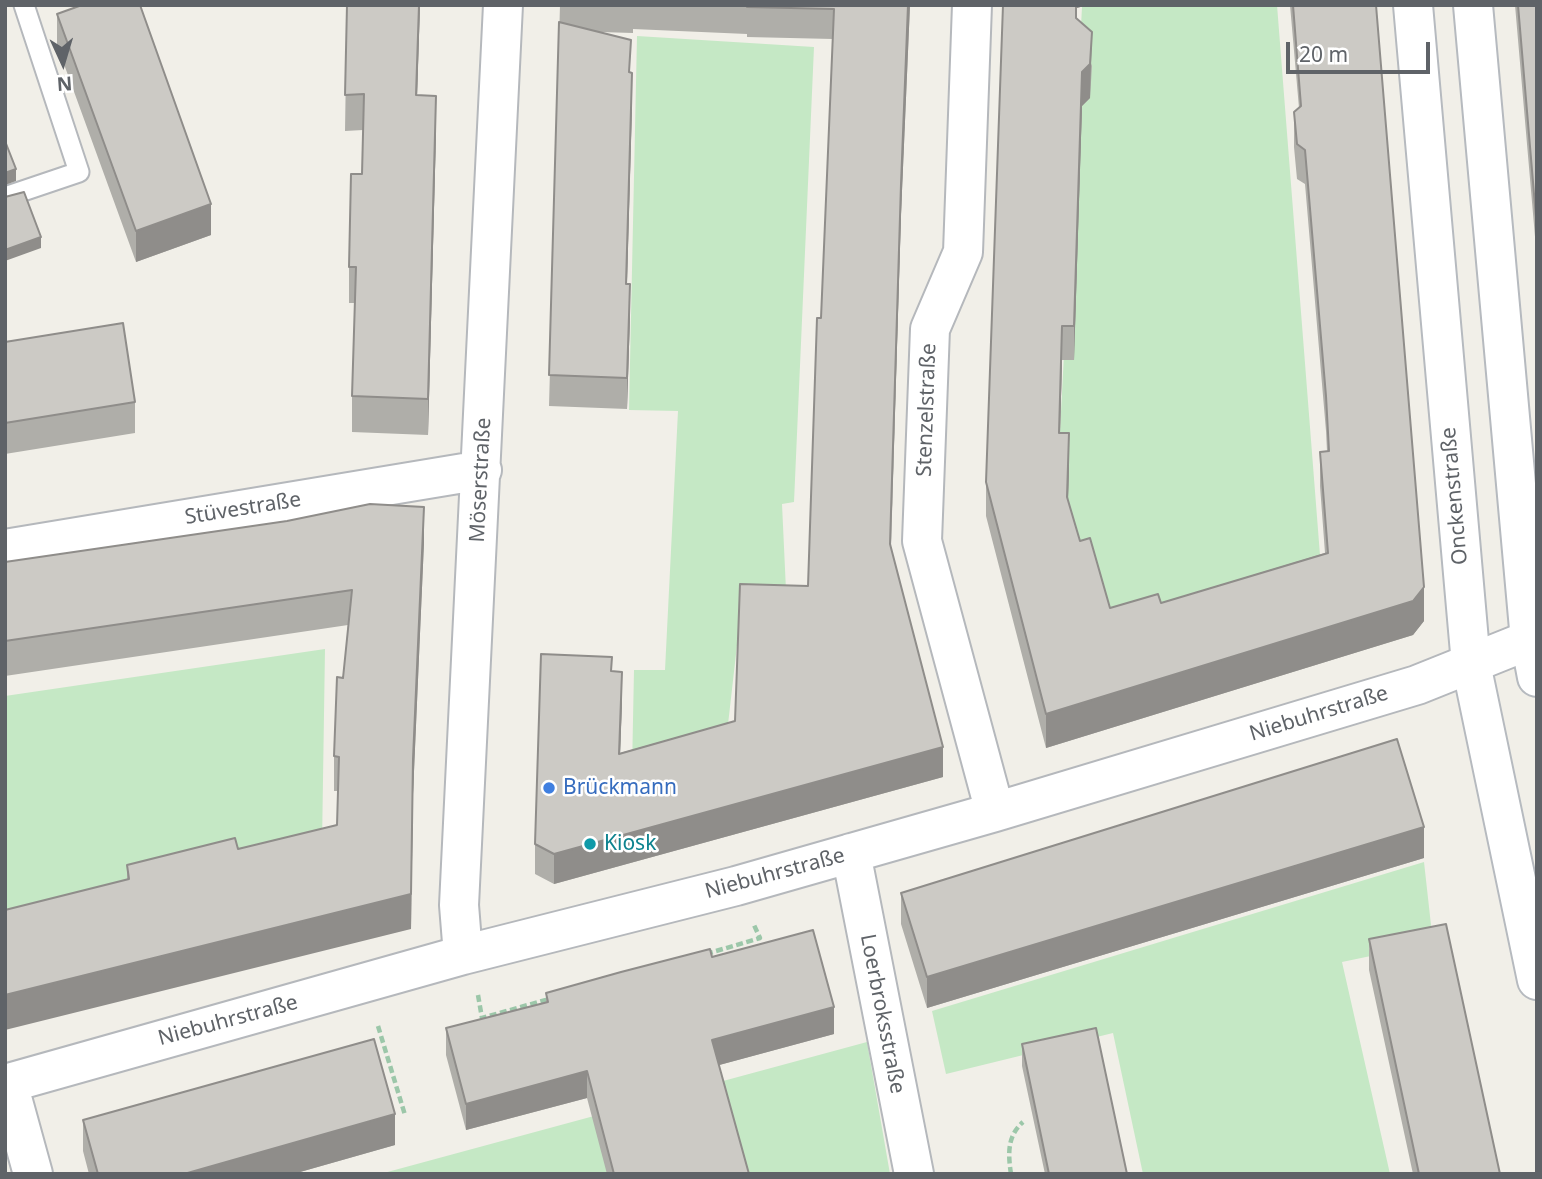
<!DOCTYPE html>
<html>
<head>
<meta charset="utf-8">
<style>
  body { margin:0 }
  #map { position:relative; width:1542px; height:1179px; overflow:hidden; background:#f1efe8; font-family:"Noto Sans",sans-serif }
  canvas { display:block }
  .frame { position:absolute; inset:0; border:7px solid #5f6368; pointer-events:none }
  .north { position:absolute; left:28px; top:28px; width:70px; height:70px; -webkit-text-stroke:5px #fff; paint-order:stroke; rotate:176deg; font-size:19px; font-weight:700; line-height:28px; text-align:center; color:#5f6368 }
  .north::after { content:''; display:block; margin:auto; width:24px; height:32px; background:#5f6368; clip-path:polygon(50% 0,100% 100%,50% 72%,0 100%) }
  .scale { position:absolute; left:1286px; top:42px; width:144px; height:32px; box-sizing:border-box; border:4px solid #5f6368; border-top:0; padding-left:9px; font-size:21px; line-height:24px; white-space:nowrap; color:#5f6368; -webkit-text-stroke:5px #fff; paint-order:stroke }
</style>
</head>
<body>
<div id="map">
<canvas width="1542" height="1179"></canvas>
<div class="frame"></div>
<div class="north">N</div>
<div class="scale">20 m</div>
</div>
<script>
const context = document.querySelector('canvas').getContext('2d');
context.lineJoin = 'round';
function paint(path, color) {
  context.fillStyle = color;
  context.fill(path, 'evenodd');
}
function trace(path, color, width, dash) {
  context.strokeStyle = color;
  context.lineWidth = width;
  context.lineCap = dash ? 'butt' : 'round';
  context.setLineDash(dash || []);
  context.stroke(path);
}
function label(font, color, halo, rows, align = 'center') {
  context.font = font + ' "Noto Sans",sans-serif';
  context.lineWidth = 5;
  context.setLineDash([]);
  context.textBaseline = 'middle';
  context.strokeStyle = halo;
  context.fillStyle = color;
  for (const [text, x, y, turn = 0] of rows) {
    context.save();
    context.translate(x, y);
    context.rotate((+turn || 0) * Math.PI / 180);
    context.textAlign = isNaN(turn) ? turn : align;
    if (halo) context.strokeText(text, 0, 0);
    context.fillText(text, 0, 0);
    context.restore();
  }
}
paint(new Path2D(`
  M1091 5H1277L1322 581 1094 647 1056 508 1082 7Z
  M637 36 814 47 794 502 782 504 787 612 741 610 726 742 632 770 634 670H665L678 411 629 410Z
  M325 649 322 845 5 920V696Z
  M1424 862 1433 943 1342 962 1390 1174H1143L1113 1033 946 1074 932 1011Z
  M867 1042 890 1174H380Z`), '#c5e8c5');
const service = new Path2D(`
  M5 197 79 172 24 5`);
const minor = new Path2D(`
  M972 5 963 252 930 329 922 541 995 812
  M5 549 482 470
  M851 853 914 1174
  M463 955 459 905 503 5
  M8 1083 33 1174
  M5 1084 463 955 736 886 995 812 1417 685 1537 637`);
const secondary = new Path2D(`
  M1413 5 1471 664 1537 980
  M1473 5 1530 640 1537 677`);
trace(service, '#b5b8bc', 23);
trace(minor, '#b5b8bc', 42);
trace(secondary, '#b6babf', 42);
trace(new Path2D(`
  M706 954 760 938 754 925
  M478 995 482 1018 549 999
  M378 1026 405 1115
  M1011 1174C1008 1154 1007 1136 1023 1122`), '#9cc7a9', 4.5, [7, 3.5]);
trace(service, '#fff', 19);
trace(minor, '#fff', 38);
trace(secondary, '#fff', 38);
paint(new Path2D(`
  M347 5H420L417 95 436 132 428 435 352 432V396L355 303H349V267L362 174 363 130 345 131Z
  M560 5H910L901 214 891 547 943 777 554 884 535 874V844L612 671 622 702 620 753 735 721 808 586 821 318 833 39 747 37V34L633 29V33L600 32 631 73 632 104 627 284 630 315 627 409 549 406Z
  M1003 5H1087L1077 8V19L1092 66 1090 98 1082 106 1074 360H1062L1060 433 1069 468 1068 500 1080 541 1110 608 1161 603 1325 553 1320 486V452L1327 451 1326 431 1305 184 1297 179 1294 147V112L1299 108 1290 5H1376L1424 621 1413 635 1046 748 986 516V482Z
  M1515 5H1537V260Z
  M57 14 211 235 136 262 57 45Z
  M5 342 135 402V433L5 454Z
  M424 542 413 794 411 929 127 880V865L238 849 337 825 338 791H334V756L343 678 348 625 5 676V562Z
  M1424 858 927 1008 901 924V893Z
  M1369 939 1500 1174H1413L1369 970Z
  M712 957 834 1034 719 1065 749 1174H607L587 1098 466 1130 446 1055V1028L546 1002V993Z
  M1022 1044 1127 1174H1045L1022 1066Z
  M83 1120 395 1145 293 1174H89L83 1151Z`), '#afaea9');
paint(new Path2D(`
  M419 5H420L416 131V95Z
  M908 5H910L901 214 890 574 901 184Z
  M1073 5H1087L1077 8 1076 52Z
  M1092 32 1090 98 1082 106 1074 360V326L1082 72Z
  M632 73V104L626 315V284Z
  M436 96V132L428 435V399Z
  M16 169V181L5 185V173Z
  M211 204V235L136 262V231Z
  M41 237V248L5 261V250Z
  M630 284V315L627 409V378Z
  M1062 326V360L1059 468V433Z
  M1069 433V468L1067 531V497Z
  M424 507V542L413 794 411 929 5 1030V995L411 894 413 759Z
  M1424 587V621L1413 635 1046 748V714Z
  M622 672V702L619 784V754Z
  M943 747V777L554 884V854Z
  M1424 827V858L927 1008V977Z
  M834 1007V1034L712 1067V1040Z
  M587 1071V1098L466 1130V1104Z
  M395 1114V1145L293 1174H184Z`), '#8f8d8a');
const building = new Path2D(`
  M82 5H140L211 204 136 231 57 14Z
  M347 5H419L416 95 436 96 428 399 352 396 356 267H349L351 174H362L364 94 345 95Z
  M747 5H908L901 184 890 544 943 747 554 854 535 844 541 654 612 657 611 671 622 672 619 754 735 721 740 584 808 586 817 318H821L834 9 747 7Z
  M1003 5H1076V18L1092 32 1090 64 1082 72 1074 326H1062L1059 433H1069L1067 497 1080 541 1090 538 1110 608 1158 594 1161 603 1328 553 1320 452 1329 451 1326 396 1305 150 1297 144 1294 112 1301 106 1293 5H1376L1424 587 1413 601 1046 714 986 482Z
  M1518 5H1537V229Z
  M559 22 631 40 629 72 632 73 626 284H630L627 378 549 375Z
  M5 141 16 169 5 173Z
  M24 192 41 237 5 250V197Z
  M123 323 135 402 5 423V342Z
  M370 504 424 507 413 759 411 894 5 995V910L129 879 127 865 235 838 238 849 337 825 339 757 334 756 337 677 343 678 352 590 5 641V562L287 521Z
  M1397 739 1424 827 927 977 901 893Z
  M1446 924 1500 1174H1419L1369 939Z
  M813 930 834 1007 712 1040 749 1174H614L587 1071 466 1104 446 1028 548 1002 546 993 621 972 710 949 712 957Z
  M1096 1028 1127 1174H1049L1022 1044Z
  M374 1039 395 1114 184 1174H98L83 1120Z`);
paint(building, '#cccac5');
trace(building, '#8f8d8a', 2);
for (const [x, y, r, color] of [
  [549,788,7,"#3f7fe0"],
  [590,844,7,"#0f9aa8"]
]) {
  const dot = new Path2D();
  dot.arc(x, y, r, 0, 2 * Math.PI);
  context.fillStyle = color;
  context.fill(dot);
  trace(dot, '#fff', 2.5);
}
label('21px', '#5f6368', '#fff', [
  ["Stenzelstraße",927,410,-88],
  ["Möserstraße",481,480,-87],
  ["Onckenstraße",1455,496,-95],
  ["Stüvestraße",243,509,-9],
  ["Niebuhrstraße",1319,714,-17],
  ["Niebuhrstraße",775,874,-15],
  ["Loerbroksstraße",882,1014,79],
  ["Niebuhrstraße",228,1021,-15]
]);
label('21px', '#366cbe', '#fff', [
  ["Brückmann",563,788]
], 'left');
label('21px', '#0d838f', '#fff', [
  ["Kiosk",604,844]
], 'left');
</script>
</body>
</html>
